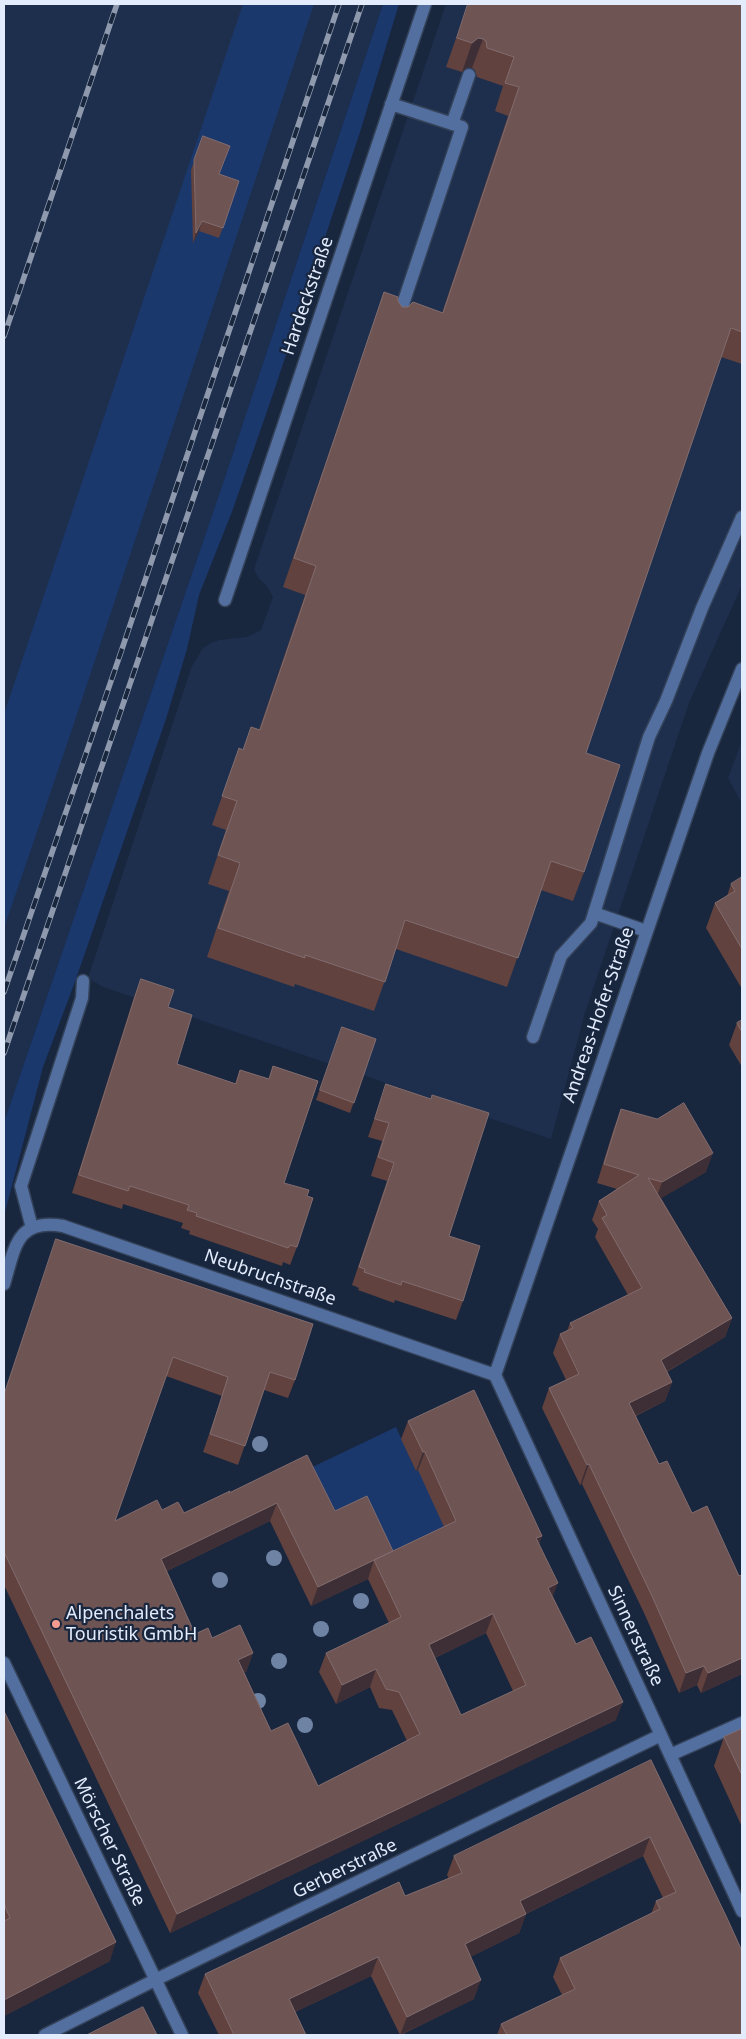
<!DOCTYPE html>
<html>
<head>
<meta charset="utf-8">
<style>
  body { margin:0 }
  #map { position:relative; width:746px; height:2039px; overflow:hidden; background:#18263e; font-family:"Noto Sans",sans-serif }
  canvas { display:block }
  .frame { position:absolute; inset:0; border:5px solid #e3ecfd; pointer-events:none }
</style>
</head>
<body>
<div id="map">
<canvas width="746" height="2039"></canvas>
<div class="frame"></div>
</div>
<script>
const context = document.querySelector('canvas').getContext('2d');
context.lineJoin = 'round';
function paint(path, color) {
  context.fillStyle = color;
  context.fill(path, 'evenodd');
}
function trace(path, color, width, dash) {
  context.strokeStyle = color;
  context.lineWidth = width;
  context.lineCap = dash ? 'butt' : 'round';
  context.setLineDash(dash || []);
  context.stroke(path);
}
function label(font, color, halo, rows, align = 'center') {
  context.font = font + ' "Noto Sans",sans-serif';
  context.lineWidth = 4.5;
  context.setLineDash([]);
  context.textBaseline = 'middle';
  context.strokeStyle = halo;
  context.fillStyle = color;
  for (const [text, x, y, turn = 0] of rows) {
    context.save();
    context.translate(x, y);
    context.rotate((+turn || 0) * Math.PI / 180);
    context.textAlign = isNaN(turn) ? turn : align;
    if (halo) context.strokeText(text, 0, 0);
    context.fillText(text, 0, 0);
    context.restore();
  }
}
paint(new Path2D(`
  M4 4H383L220 492 4 1122Z
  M446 4H742V585L689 703 585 1013 551 1139 103 987 88 978 192 666 203 648 211 643 219 640 247 637 261 630 273 597 266 585 259 579 254 569Z
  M742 741V804L728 778Z`), '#1e2f4d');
paint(new Path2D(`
  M243 4H314L67 744 4 928V714Z
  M383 4H399L360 132 273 394 233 509 199 595 187 649 166 719 76 979 43 1067 4 1216V1122L220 492Z
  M396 1427 416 1471 426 1466 456 1536 368 1579 332 1504 311 1496 300 1473Z`), '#1b386d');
const minor = new Path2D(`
  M391 104 462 127 397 322
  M452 124 469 75
  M225 600 425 4
  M594 913 646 931
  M533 1037 561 956 591 923 649 737 666 701 702 608 742 517
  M32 1228 21 1186 82 998 83 981
  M4 1284C15 1248 16 1218 63 1226L495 1375
  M495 1375 708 753 742 669
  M495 1375 742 1911
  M4 1663 182 2035
  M670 1755 742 1723
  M45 2035 155 1980 661 1735`);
trace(minor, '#344259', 15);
trace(minor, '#526fa0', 12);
const rail = new Path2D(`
  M4 336 117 4
  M4 992 121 652 339 4
  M4 1053 362 4`);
trace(rail, '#8e99ad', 5.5);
trace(rail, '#18263e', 4, [11]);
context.fillStyle = '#6f84a5';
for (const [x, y] of [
  [260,1444],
  [274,1558],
  [220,1580],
  [361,1601],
  [321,1629],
  [279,1661],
  [258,1701],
  [305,1725]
]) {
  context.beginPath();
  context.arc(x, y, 8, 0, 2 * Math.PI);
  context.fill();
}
paint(new Path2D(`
  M468 4H742V364L721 357 586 753 584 872 573 901 541 890 507 987 396 949 374 1011 295 984 294 987 207 957 229 891 208 884 226 830 212 825 239 748 243 750 251 727 259 730 305 595 283 587 384 292 398 301 402 307 442 313 508 116 495 111 503 86 477 77 475 70 472 68 467 67 462 72 446 67Z
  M203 136 219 174 239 181 219 238 199 231 193 243 191 170Z
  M742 877V989L706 928 715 903 727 896 731 884Z
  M141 979 168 1007 177 1064 235 1084 240 1070 269 1079 273 1066 284 1183 307 1196 297 1247 290 1265 283 1262 282 1266 189 1234 190 1231 181 1228 183 1223 123 1204 122 1209 72 1193 134 997Z
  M742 1020V1067L729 1045 737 1023Z
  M342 1027 376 1039 350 1113 316 1100Z
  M386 1084 449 1236 463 1301 456 1320 395 1300 394 1303 358 1290 359 1288 352 1285 387 1181 371 1176 382 1141 368 1137Z
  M621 1109 706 1172 661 1198 732 1318 725 1337 667 1372 672 1382 665 1401 636 1416 659 1464 692 1513 739 1576 742 1575V1674L701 1693 697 1685 679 1693 645 1615 582 1484 580 1485 542 1408 549 1388 566 1380 553 1353 560 1334 567 1331 570 1323 628 1295 595 1237 598 1229 592 1220 599 1201 617 1189 597 1183 614 1128Z
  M56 1239 295 1380 288 1398 264 1390 238 1465 203 1452 222 1396 166 1376 115 1521 162 1510 184 1513 229 1493 335 1511 393 1551 444 1527 418 1470 416 1471 401 1439 408 1421 542 1536 539 1544 553 1597 576 1644 616 1720 170 1933 4 1585V1394ZM270 1521 311 1606 368 1579 389 1623 326 1653 319 1672 336 1704 370 1687 379 1708 392 1710 407 1741 318 1786 271 1731 244 1672H246L253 1653 212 1638 195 1634 167 1571ZM486 1633 513 1691 461 1715 435 1658Z
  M4 1711 110 1961 4 2016Z
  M742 1729V1827L714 1766 724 1737Z
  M651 1760 742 2035H497L501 2024 562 1995 553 1977 560 1958 651 1914 656 1901 663 1898 643 1856 526 1914 519 1933 470 1957 474 1999 401 2035H400L371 1976 295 2012 306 2035H219L198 1993 205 1974 405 1896 449 1879 447 1875 454 1856Z`), '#61423f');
paint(new Path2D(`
  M478 38 483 39 472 68 467 67 462 72 472 43Z
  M202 221 199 231 193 243 196 233Z
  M713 1153 706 1172 655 1202 662 1182Z
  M732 1318 725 1337 654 1379 661 1360Z
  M672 1382 665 1401 622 1422 629 1403Z
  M423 1452H425L418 1470 416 1471Z
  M589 1464 582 1484 580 1485 587 1465Z
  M277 1503 270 1521 154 1577 161 1559Z
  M542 1536 535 1554 536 1538Z
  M374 1560 368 1579 311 1606 318 1587Z
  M558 1583 551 1602 548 1588Z
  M493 1614 486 1633 422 1664 429 1645Z
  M253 1653 246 1672 231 1678 238 1660Z
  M742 1658V1674L701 1693 708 1673Z
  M704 1666 697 1685 679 1693 686 1673Z
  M376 1669 370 1687 336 1704 342 1685Z
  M623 1702 616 1720 170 1933 177 1914Z
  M650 1837 643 1856 513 1920 520 1901Z
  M526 1914 519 1933 458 1963 465 1944Z
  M116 1942 110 1961 4 2016V2000Z
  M378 1957 371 1976 282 2018 289 1999Z
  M481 1980 474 1999 400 2035 407 2017Z`), '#3e2f36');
const building = new Path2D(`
  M468 4H742V332L731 328 586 753 620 765 584 872 551 861 518 958 405 920 385 982 305 955V958L218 928 240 863 218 855 237 801 222 796 239 748 243 750 251 727 260 730 316 566 294 558 384 292 398 297V301L402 307H408L413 302 443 313 519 87 505 83 514 57 487 48 486 41 483 39 478 38 472 43 457 38Z
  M203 136 230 146 219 174 239 181 223 228 202 221 196 233 194 160Z
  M742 877V949L715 903 735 891 731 884Z
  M141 979 174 990 168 1007 192 1015 177 1064 236 1084 240 1070 269 1079 273 1066 318 1081 284 1183 309 1190 307 1196 313 1198 297 1247 290 1245 288 1248 196 1216 197 1213 187 1210 189 1205 130 1186 128 1191 79 1175Z
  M742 1020V1032L737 1023Z
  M342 1027 376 1039 354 1103 320 1090Z
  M386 1084 431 1099 432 1095 489 1113 449 1236 480 1246 463 1301 402 1281 401 1285 364 1272 365 1269 359 1267 394 1163 378 1157 389 1123 375 1119Z
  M684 1103 713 1153 662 1182 648 1178 732 1318 661 1360 672 1382 629 1403 659 1464 667 1461 692 1513 707 1506 739 1576 742 1575V1658L708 1673 704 1666 686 1673 652 1596 589 1464 587 1465 549 1388 579 1374 560 1334 573 1328 570 1323 642 1288 602 1218 607 1215 599 1201 639 1175 604 1164 621 1109 657 1119Z
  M56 1239 313 1324 295 1380 270 1372 245 1446 210 1434 228 1377 173 1357 115 1521 157 1500 162 1510 178 1502 184 1513 230 1491 229 1493 307 1455 335 1511 367 1496 393 1551 318 1587 277 1503 161 1559 195 1634 208 1628 212 1638 240 1625 253 1653 238 1660 271 1731 288 1723 318 1786 420 1734 399 1692 386 1689 376 1669 342 1685 326 1653 401 1617 374 1560 456 1521 425 1452H423L408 1421 474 1390 542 1536 536 1538 558 1583 548 1588 576 1644 591 1637 623 1702 177 1914 4 1552V1395ZM493 1614 526 1685 461 1715 429 1645Z
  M4 1711 116 1942 4 2000V1921L10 1918 4 1904Z
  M742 1729V1775L724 1737Z
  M651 1760 727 1918 742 1951V2035H507L501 2024 575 1989 560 1958 660 1909 656 1901 676 1892 650 1837 520 1901 526 1914 465 1944 481 1980 407 2017 378 1957 289 1999 306 2035H234L205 1974 399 1882 405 1896 462 1873 454 1856Z
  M143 2007 157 2035H87Z`);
paint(building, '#6f5454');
trace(building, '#816c6e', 1);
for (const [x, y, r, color] of [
  [56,1624,5,"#f59c91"]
]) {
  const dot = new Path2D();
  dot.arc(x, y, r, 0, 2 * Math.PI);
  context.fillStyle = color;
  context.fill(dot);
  trace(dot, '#18263e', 2);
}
label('18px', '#e3ecfd', '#18263e', [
  ["Hardeckstraße",308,296,-71],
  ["Andreas-Hofer-Straße",599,1015,-71],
  ["Neubruchstraße",270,1278,19],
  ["Sinnerstraße",635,1636,65],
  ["Mörscher Straße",109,1842,64],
  ["Gerberstraße",345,1869,-26]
]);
label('18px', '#e3ecfd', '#18263e', [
  ["Alpenchalets",66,1614],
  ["Touristik GmbH",66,1635]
], 'left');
</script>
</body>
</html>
